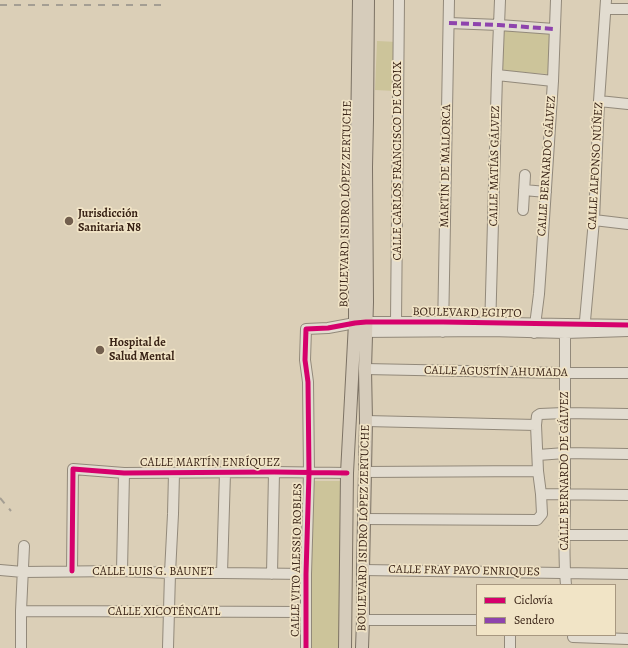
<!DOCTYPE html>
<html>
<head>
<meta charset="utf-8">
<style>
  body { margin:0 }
  #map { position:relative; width:628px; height:648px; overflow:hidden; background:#dbcfb7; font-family:Alegreya,serif }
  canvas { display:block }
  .legend { position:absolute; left:476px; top:584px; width:140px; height:52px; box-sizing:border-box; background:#f1e4c6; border:1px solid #a79780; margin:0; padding:5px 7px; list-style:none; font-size:12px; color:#392316 }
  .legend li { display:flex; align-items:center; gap:8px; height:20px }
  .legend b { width:20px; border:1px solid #a79780 }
</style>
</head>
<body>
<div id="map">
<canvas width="628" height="648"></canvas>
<ul class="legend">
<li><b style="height:5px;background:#d6006c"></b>Ciclovía</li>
<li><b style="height:5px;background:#8e44ad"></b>Sendero</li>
</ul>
</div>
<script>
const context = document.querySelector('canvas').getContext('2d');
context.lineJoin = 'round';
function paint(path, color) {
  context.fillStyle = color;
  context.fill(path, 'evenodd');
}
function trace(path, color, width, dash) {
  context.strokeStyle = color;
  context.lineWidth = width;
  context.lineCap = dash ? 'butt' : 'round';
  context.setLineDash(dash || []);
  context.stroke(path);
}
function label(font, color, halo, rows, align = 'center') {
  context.font = font + ' Alegreya,serif';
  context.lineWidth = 3.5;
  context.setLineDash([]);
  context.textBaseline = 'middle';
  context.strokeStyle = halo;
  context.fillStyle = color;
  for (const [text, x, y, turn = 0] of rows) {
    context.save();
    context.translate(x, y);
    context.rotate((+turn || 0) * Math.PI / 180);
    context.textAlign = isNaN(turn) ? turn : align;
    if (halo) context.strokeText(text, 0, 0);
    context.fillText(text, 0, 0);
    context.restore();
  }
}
paint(new Path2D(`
  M503 27 550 29 548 74 501 71Z
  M377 41 397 42 395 91 375 90Z
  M310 481H341L342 648H310Z`), '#ccc49a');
const minor = new Path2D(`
  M606 9H628
  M449 23 499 25 554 29
  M497 75 553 81
  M599 101 628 104
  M524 190 546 192
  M523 210 525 175
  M594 220 628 224
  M396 322 399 0
  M490 331 497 75 500 0
  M360 332 490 331 565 333 628 331
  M443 332 449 0
  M584 332 594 220 599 101 606 0
  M534 333 539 294 541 265 553 81 556 0
  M565 333C565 387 565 440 565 494 565 524 563 555 566 585
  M365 369 565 373H628
  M366 421 536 425
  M538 455 565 453 628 454
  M364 472 538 471
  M541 494 628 495
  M364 519 537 520 542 514 541 494 538 471 536 425 537 416 540 414 564 413 628 414
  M564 535H628
  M0 570 23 572 122 571 170 573H222L306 574
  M363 570 628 574
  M72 571 73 469 124 473 274 472 347 473
  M122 571 124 473
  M222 573 225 473
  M272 574 274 472
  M21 611 306 612
  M363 620H477
  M510 635V648
  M573 637 628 639
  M21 648V611L24 546
  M168 648 170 573 173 514 174 473
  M306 648V574L309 473 308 382 305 360 306 329 328 328 355 323 366 322H443L628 325`);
const major = new Path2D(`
  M345 648 347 473 355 323V276L359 0
  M362 648 363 620V570L366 421 365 369 367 302 366 167 367 120 368 0`);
trace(minor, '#92897a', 12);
trace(major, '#7c7264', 14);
trace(minor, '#e2dcd0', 10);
trace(major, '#d6ccbb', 12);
trace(new Path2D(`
  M0 5H163
  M0 498 11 511`), '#a49e93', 2, [7, 7]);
trace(new Path2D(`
  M449 23 499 25 554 29`), '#8e44ad', 4, [8, 4]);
trace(new Path2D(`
  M72 571 73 469 124 473 274 472 347 473
  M306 648V574L309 473 308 382 305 360 306 329 328 328 355 323 366 322H443L628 325`), '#d6006c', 5);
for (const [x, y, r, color] of [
  [69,221,5,"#725f4e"],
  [100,350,5,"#725f4e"]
]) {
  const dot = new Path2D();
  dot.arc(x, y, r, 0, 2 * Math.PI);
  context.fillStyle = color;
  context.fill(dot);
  trace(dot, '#f1e4c6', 1.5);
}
label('12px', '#392316', '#f1e4c6', [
  ["CALLE CARLOS FRANCISCO DE CROIX",398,161,-90],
  ["MARTÍN DE MALLORCA",446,166,-89],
  ["CALLE MATÍAS GÁLVEZ",495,166,-89],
  ["CALLE BERNARDO GÁLVEZ",547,166,-86],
  ["CALLE ALFONSO NÚÑEZ",596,166,-87],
  ["BOULEVARD ISIDRO LÓPEZ ZERTUCHE",346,204,-89],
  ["BOULEVARD EGIPTO",467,313,1],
  ["CALLE AGUSTÍN AHUMADA",496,372,1],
  ["CALLE MARTÍN ENRÍQUEZ",210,463],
  ["CALLE BERNARDO DE GÁLVEZ",565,471,-90],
  ["BOULEVARD ISIDRO LÓPEZ ZERTUCHE",364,528,-89],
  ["CALLE VITO ALESSIO ROBLES",297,560,-89],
  ["CALLE FRAY PAYO ENRIQUES",464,571,1],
  ["CALLE LUIS G. BAUNET",153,572],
  ["CALLE XICOTÉNCATL",164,612]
]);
label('bold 12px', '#392316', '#f1e4c6', [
  ["Jurisdicción",78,214],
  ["Sanitaria N8",78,228],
  ["Hospital de",109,343],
  ["Salud Mental",109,357]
], 'left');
</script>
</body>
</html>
